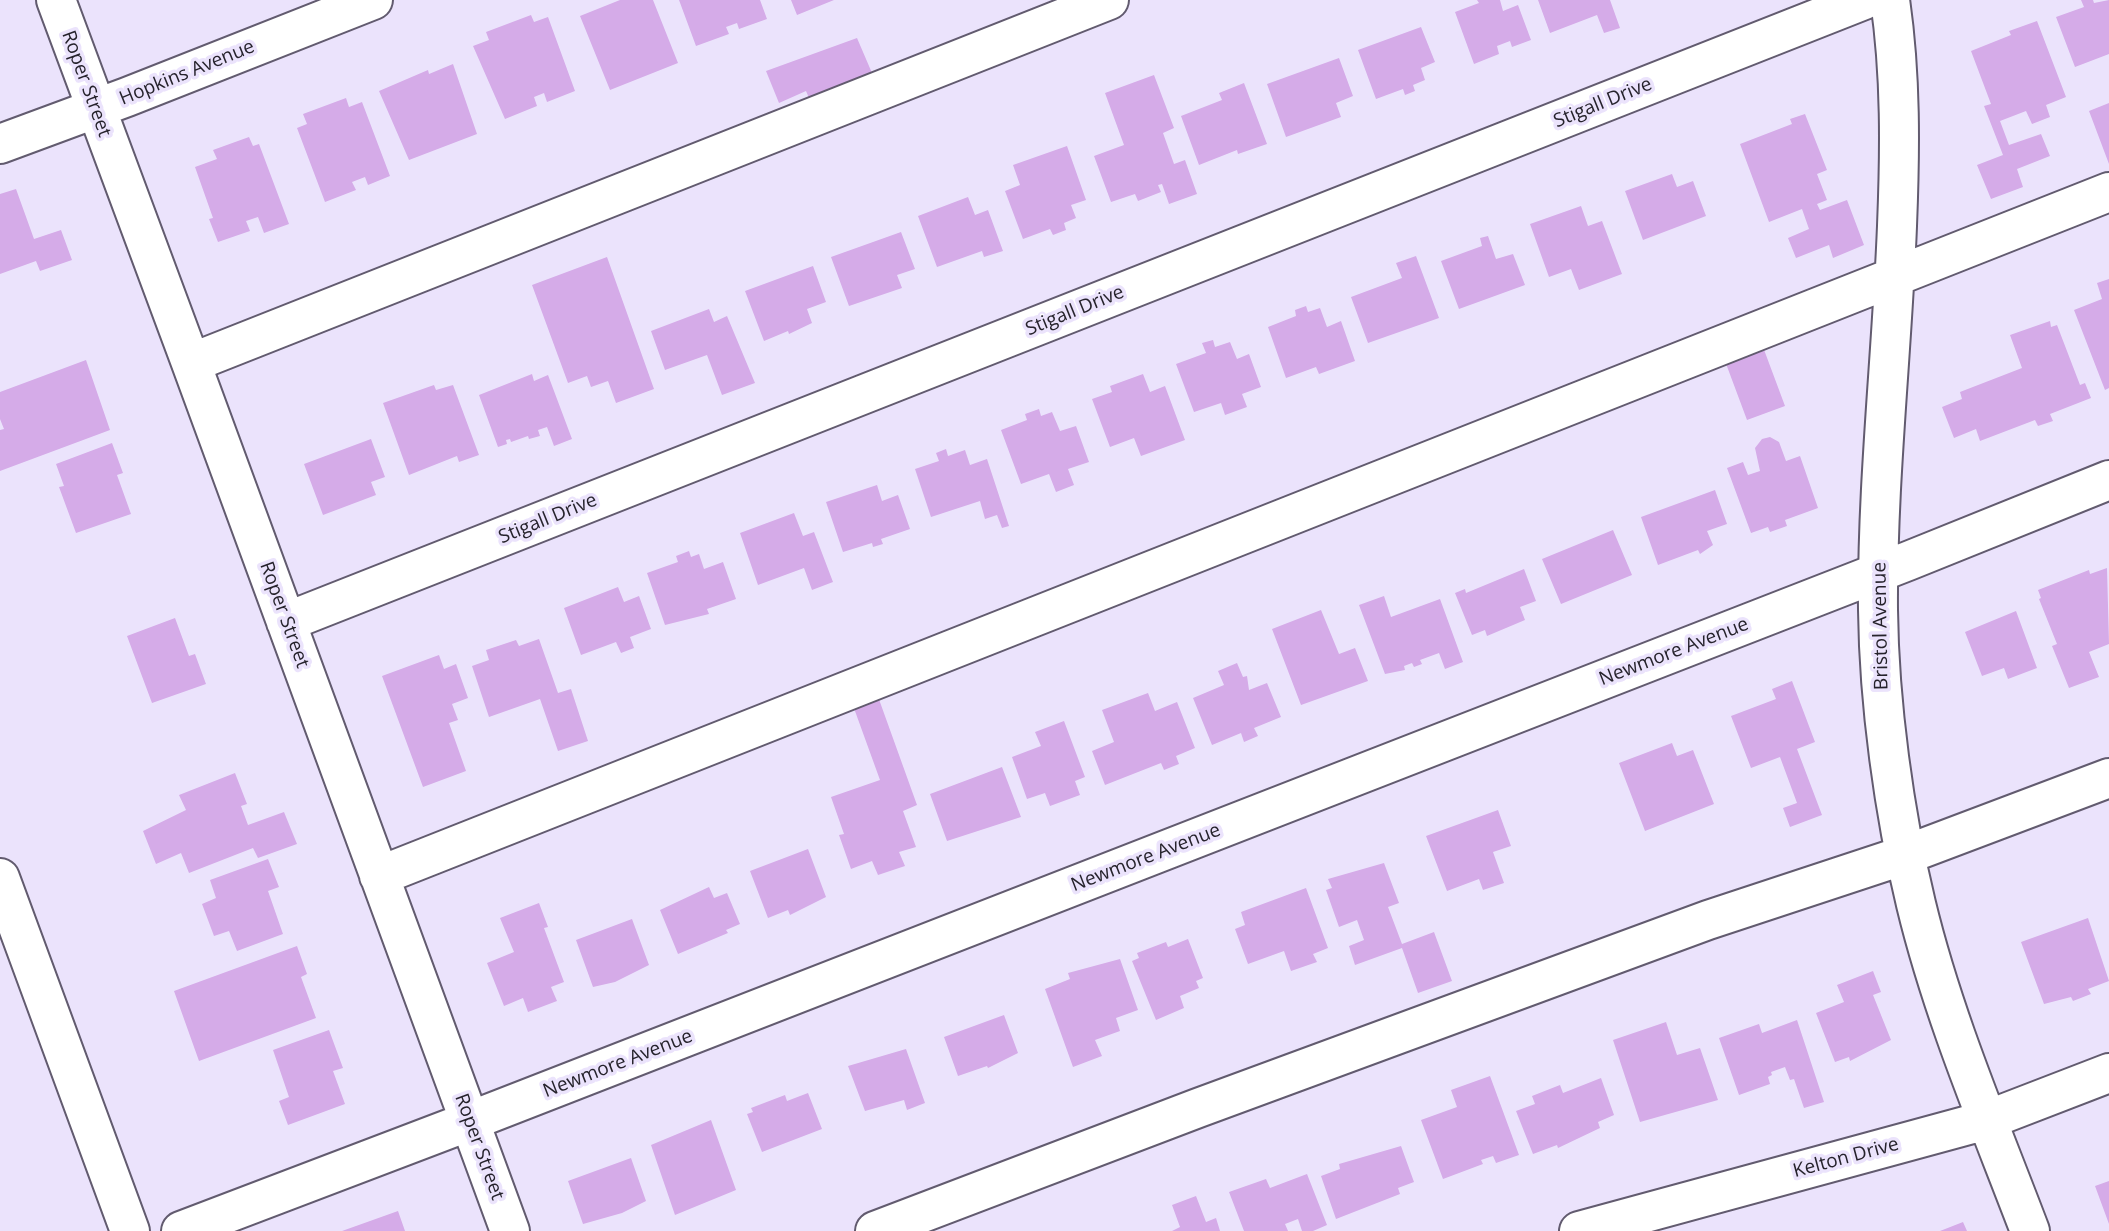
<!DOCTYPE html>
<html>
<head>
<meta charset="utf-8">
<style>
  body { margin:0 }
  canvas { display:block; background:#ebe3fc }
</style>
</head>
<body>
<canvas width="2109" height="1231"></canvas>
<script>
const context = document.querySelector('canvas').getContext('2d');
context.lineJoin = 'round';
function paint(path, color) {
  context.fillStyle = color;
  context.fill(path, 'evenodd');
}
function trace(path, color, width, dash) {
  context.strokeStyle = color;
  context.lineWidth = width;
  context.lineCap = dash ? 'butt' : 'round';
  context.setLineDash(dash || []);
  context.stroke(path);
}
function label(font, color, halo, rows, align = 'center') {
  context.font = font + ' "Open Sans",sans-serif';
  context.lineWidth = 7;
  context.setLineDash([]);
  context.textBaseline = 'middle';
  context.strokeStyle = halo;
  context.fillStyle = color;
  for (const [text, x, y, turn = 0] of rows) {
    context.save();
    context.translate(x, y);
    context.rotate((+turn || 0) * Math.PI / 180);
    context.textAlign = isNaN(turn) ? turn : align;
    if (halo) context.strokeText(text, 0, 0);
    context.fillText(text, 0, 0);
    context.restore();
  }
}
paint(new Path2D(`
  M620 0H653L678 63 610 90 580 16Z
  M679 0H760L767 19 739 29 737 23 726 27 729 34 696 46Z
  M791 0H834L797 15Z
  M1477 0H1500L1503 11 1518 5 1531 40 1512 47 1510 41 1497 46 1499 54 1474 64 1455 12 1479 3Z
  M1538 0H1610L1620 28 1604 33 1597 15 1550 33Z
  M2081 0H2093L2094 3 2109 0V54L2075 67 2056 17 2084 7Z
  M531 15 534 22 548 17 575 91 547 102 544 93 534 97 537 106 505 119 473 46 489 40 486 32Z
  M2037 21 2066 97 2046 105 2050 117 2032 124 2026 111 2000 121 2009 145 2041 134 2050 156 2017 169 2023 187 1991 199 1977 165 2003 155 1984 106 1991 104 1971 51 2011 35 2009 31Z
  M1421 27 1435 62 1421 68 1425 80 1413 85 1415 91 1405 95 1403 89 1376 99 1358 50Z
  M857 38 872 73 809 98 806 91 779 103 766 71Z
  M1339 58 1353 96 1336 103 1341 117 1286 137 1267 84Z
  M453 64 477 134 409 160 379 91 428 70 429 74Z
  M1154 75 1174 128 1163 133 1174 164 1185 160 1197 194 1169 204 1162 184 1158 185 1161 192 1138 201 1135 194 1111 202 1094 156 1124 145 1105 93Z
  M1244 83 1267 144 1238 154 1237 150 1199 165 1181 116 1222 100 1219 93Z
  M346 98 349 107 362 102 390 176 368 185 365 177 352 182 356 190 325 202 297 128 307 124 303 114Z
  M2109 103V164L2089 111Z
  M1805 114 1827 170 1817 174 1827 200 1817 204 1820 210 1847 200 1864 245 1833 258 1829 245 1796 258 1788 238 1809 229 1802 209 1769 222 1740 144 1792 124 1790 119Z
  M249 137 253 146 259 144 289 224 264 233 258 217 246 221 250 231 218 242 209 219 213 218 195 167 217 159 213 150Z
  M1067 146 1086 200 1071 205 1076 218 1064 223 1066 230 1053 235 1050 229 1023 239 1005 191 1020 185 1013 165Z
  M1672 174 1677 187 1693 181 1706 216 1643 240 1625 191Z
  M16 189 34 239 61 230 72 260 40 271 36 261 0 274V194Z
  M968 197 975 215 988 210 1003 251 984 257 982 251 937 267 918 216Z
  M1581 206 1588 226 1602 221 1622 274 1579 290 1571 269 1549 277 1530 224Z
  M901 232 915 269 897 275 902 288 849 306 831 257Z
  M1488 236 1496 259 1513 254 1525 285 1459 309 1441 261 1482 246 1480 238Z
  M1416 256 1439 318 1368 343 1351 297 1402 278 1396 263Z
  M607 257 654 389 616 403 608 381 591 387 587 376 568 383 532 285Z
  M813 266 826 302 807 309 812 323 789 334 788 331 764 341 745 291Z
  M2109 279V388L2105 390 2074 310 2102 299 2097 283Z
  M1306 306 1308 312 1320 308 1327 327 1341 321 1355 361 1319 374 1316 367 1286 378 1268 327 1296 316 1295 310Z
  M709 309 714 322 727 316 755 383 722 395 707 355 665 370 651 331Z
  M2050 321 2051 327 2057 325 2080 385 2085 383 2091 398 2050 414 2053 421 2038 426 2035 420 1980 441 1976 429 1954 438 1942 407 1962 399 1960 392 2022 368 2010 335Z
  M1213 340 1215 347 1230 342 1237 359 1249 354 1261 387 1242 394 1247 407 1225 415 1221 403 1194 412 1176 364 1206 353 1202 343Z
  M1763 347 1785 406 1747 420 1725 361Z
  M86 360 110 430 0 471V430L4 429 0 419V392Z
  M532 374 534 381 548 375 572 439 554 446 547 427 538 430 540 436 529 439 528 436 511 442 510 439 506 440 507 444 498 447 479 395Z
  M1143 374 1150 392 1165 386 1185 440 1141 456 1134 438 1110 447 1092 399 1112 392 1110 386Z
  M434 385 436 390 453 385 479 455 459 462 457 456 409 475 383 403Z
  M1039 409 1041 416 1052 412 1060 431 1076 426 1089 462 1068 469 1074 485 1056 492 1049 474 1021 484 1001 430 1027 420 1025 414Z
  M1770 437 1779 442 1786 461 1800 456 1818 508 1785 520 1787 526 1770 532 1768 527 1751 533 1727 468 1743 462 1748 475 1760 471 1755 448 1762 439Z
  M371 439 385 477 371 482 376 495 323 515 304 464Z
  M112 443 123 473 117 475 131 514 76 533 59 487 64 486 56 464Z
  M946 449 948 456 965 450 970 465 987 459 1009 526 1002 528 997 515 985 519 980 501 931 517 915 469 939 461 936 453Z
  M877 485 882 501 898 495 910 529 881 539 883 544 873 547 872 543 843 552 826 502Z
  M1715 490 1727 524 1707 531 1713 545 1700 554 1698 550 1658 565 1641 517Z
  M794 513 803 536 814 532 833 582 812 590 804 568 758 585 740 533Z
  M1613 530 1632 575 1561 604 1542 559Z
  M689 551 691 557 699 554 704 569 723 562 736 599 707 609 709 614 665 625 647 573 678 562 676 556Z
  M2107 568 2109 644 2089 652 2099 677 2069 688 2052 646 2057 644 2039 599 2041 598 2038 590 2089 570 2090 574Z
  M1524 569 1536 601 1520 607 1525 620 1487 636 1485 630 1472 635 1455 593 1465 589 1466 593Z
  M618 587 624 602 639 596 651 629 630 637 634 648 621 653 616 642 581 655 564 608Z
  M1384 596 1391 617 1440 599 1463 662 1445 669 1439 653 1420 660 1422 664 1414 667 1412 663 1404 666 1405 670 1385 674 1359 605Z
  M1321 610 1339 654 1355 648 1368 681 1301 705 1272 629Z
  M2016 611 2037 668 2008 679 2004 668 1982 676 1965 632Z
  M175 618 189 656 195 654 206 684 152 703 127 636Z
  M539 639 558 693 571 689 588 741 558 751 540 699 489 717 472 666 489 660 486 650 516 640 519 646Z
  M439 655 444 669 456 664 468 698 452 704 458 720 449 723 466 771 423 787 382 676Z
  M1237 663 1243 677 1247 676 1249 690 1267 683 1281 717 1254 728 1258 736 1244 742 1241 733 1212 745 1193 698 1224 685 1218 671Z
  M1792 681 1815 742 1797 749 1822 815 1790 827 1783 808 1797 803 1780 757 1751 768 1731 716 1776 699 1772 689Z
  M876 691 917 805 903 811 916 847 899 852 905 866 878 875 872 861 851 869 839 835 844 834 831 797 880 780 851 700Z
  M1148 693 1155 711 1177 702 1195 748 1176 756 1179 764 1164 770 1161 763 1105 785 1092 751 1114 742 1102 710Z
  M1064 721 1085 777 1075 781 1080 795 1050 806 1045 793 1027 799 1012 757 1041 746 1035 732Z
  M1672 743 1677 756 1693 750 1714 804 1645 831 1619 763Z
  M1002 767 1021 817 947 841 930 794Z
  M235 773 247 804 241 806 248 825 284 812 297 844 258 858 253 848 189 873 181 853 156 864 143 831 186 810 179 795Z
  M1498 810 1511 846 1493 852 1504 883 1483 890 1479 879 1447 891 1426 836Z
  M808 849 826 897 790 915 788 910 768 918 750 871Z
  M268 859 279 887 268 891 283 934 237 951 229 931 214 936 202 904 216 898 210 880Z
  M1384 863 1399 903 1388 907 1402 944 1434 932 1452 981 1418 993 1402 948 1355 965 1349 946 1364 940 1357 920 1339 927 1326 890 1332 888 1328 879Z
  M709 887 714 898 727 893 740 924 726 930 728 933 678 954 660 910Z
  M1306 888 1328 948 1313 954 1317 962 1291 971 1284 951 1248 964 1235 929 1245 925 1241 912Z
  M539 903 548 927 544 928 564 982 551 987 557 1001 528 1012 523 998 504 1006 487 963 514 952 500 918Z
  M2088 918 2109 981 2088 989 2091 994 2073 1001 2071 997 2044 1004 2021 942Z
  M632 919 649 965 615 982 593 987 576 940Z
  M1188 939 1203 978 1196 981 1199 988 1180 996 1184 1008 1156 1020 1132 961 1139 958 1137 953 1166 942 1168 947Z
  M297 946 307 974 301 977 316 1018 199 1061 174 991Z
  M1120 959 1138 1010 1116 1018 1120 1031 1095 1040 1102 1056 1073 1067 1045 989 1070 979 1068 973Z
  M1873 971 1881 992 1873 995 1891 1040 1850 1061 1849 1057 1835 1062 1816 1013 1844 1002 1837 985Z
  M1004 1015 1018 1053 988 1068 987 1066 958 1076 944 1037Z
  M1797 1020 1824 1102 1804 1108 1794 1079 1790 1080 1785 1067 1771 1072 1772 1075 1768 1077 1770 1084 1739 1095 1719 1038 1759 1024 1762 1033Z
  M1666 1022 1677 1055 1700 1048 1718 1100 1640 1122 1613 1040Z
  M329 1030 343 1068 333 1071 345 1104 288 1125 279 1101 289 1097 273 1050Z
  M906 1049 925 1103 907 1110 904 1100 865 1111 848 1066Z
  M1490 1076 1519 1155 1496 1163 1493 1156 1481 1160 1483 1164 1443 1179 1421 1120 1457 1107 1451 1090Z
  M1601 1078 1614 1115 1598 1122 1600 1128 1558 1148 1557 1145 1533 1154 1516 1111 1535 1104 1532 1096 1560 1085 1563 1093Z
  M808 1093 822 1129 762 1152 747 1114 753 1112 751 1108 785 1095 787 1101Z
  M711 1120 736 1190 675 1215 651 1145Z
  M1401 1146 1414 1182 1398 1188 1400 1194 1336 1219 1321 1176 1340 1169 1339 1164Z
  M631 1158 646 1201 622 1213 583 1224 568 1181Z
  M1307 1174 1327 1225 1313 1231H1302L1298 1219 1285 1224 1288 1231H1244L1229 1192 1266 1179 1270 1188Z
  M2109 1181V1224L2095 1186Z
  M1196 1196 1206 1222 1216 1218 1220 1231H1172L1180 1227 1172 1205Z
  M398 1211 405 1231H342Z
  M1963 1222 1967 1231H1940Z`), '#d5abe8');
const minor = new Path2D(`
  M56 0 191 363 510 1231
  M1890 0C1901 75 1900 151 1897 226 1892 354 1877 482 1878 610 1879 703 1894 813 1916 904 1943 1016 1989 1123 2030 1231
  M0 144 127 97 373 0
  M191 363 1109 0
  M286 622 1864 0
  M379 876 2109 192
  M0 878 130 1231
  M181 1231 470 1121 1908 561 2109 480
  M875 1231 1198 1108 1708 920 1905 855 2109 778
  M1579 1231 1987 1120 2109 1073`);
trace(minor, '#625b6f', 42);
trace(minor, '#fff', 38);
label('19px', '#26232c', '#ebe3fc', [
  ["Hopkins Avenue",187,73,-22],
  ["Roper Street",86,84,70],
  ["Stigall Drive",1603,103,-22],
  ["Stigall Drive",1075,311,-22],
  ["Stigall Drive",548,519,-22],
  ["Roper Street",284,615,70],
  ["Bristol Avenue",1881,626,-91],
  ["Newmore Avenue",1674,652,-21],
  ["Newmore Avenue",1146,858,-21],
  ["Newmore Avenue",618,1064,-21],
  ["Roper Street",479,1147,70],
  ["Kelton Drive",1846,1158,-15]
]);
</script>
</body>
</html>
